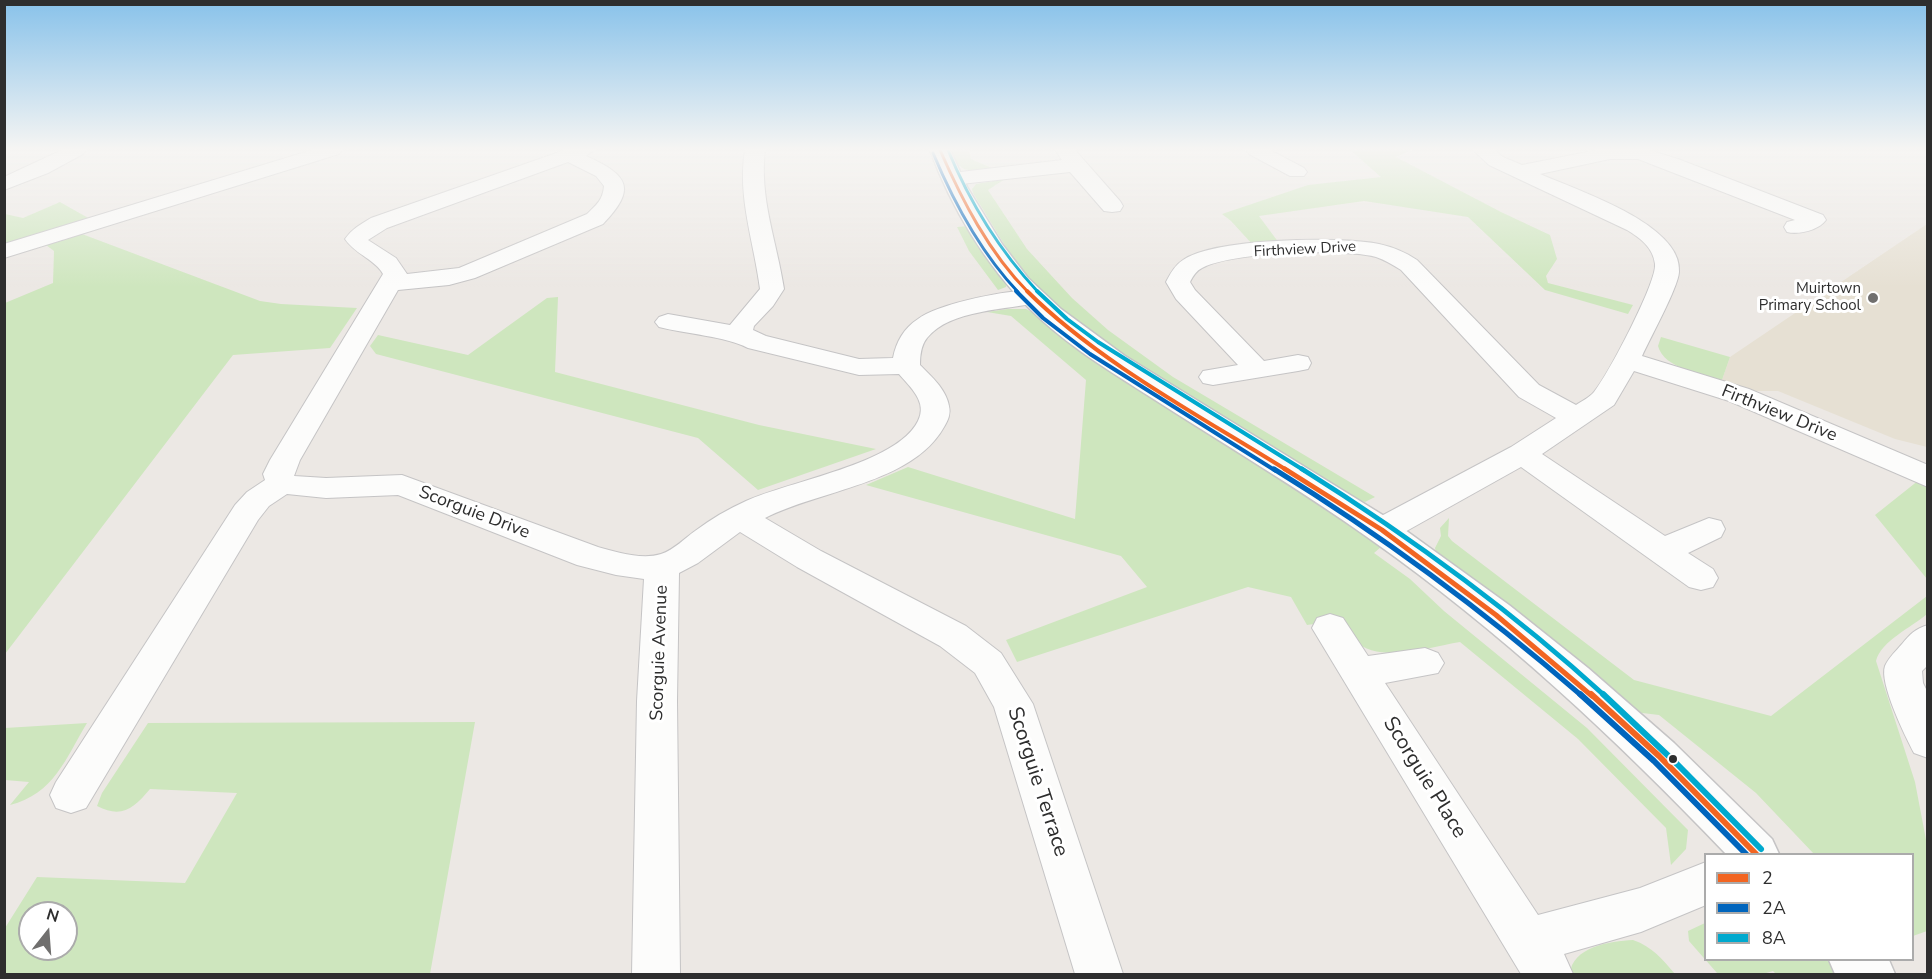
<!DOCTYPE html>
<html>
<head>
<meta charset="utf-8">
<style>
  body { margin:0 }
  #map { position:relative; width:1932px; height:979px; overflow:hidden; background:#ece8e4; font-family:"Nunito Sans",sans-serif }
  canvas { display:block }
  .frame { position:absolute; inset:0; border:6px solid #2e2e2e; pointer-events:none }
  .legend { position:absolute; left:1704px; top:853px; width:210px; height:108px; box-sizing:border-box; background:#fff; border:2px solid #ababab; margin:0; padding:8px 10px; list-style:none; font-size:18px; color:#2e2e2e }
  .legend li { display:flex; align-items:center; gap:12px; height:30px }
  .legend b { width:30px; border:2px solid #ababab }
  .north { position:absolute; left:18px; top:901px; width:60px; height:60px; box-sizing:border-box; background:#fff; border:2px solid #ababab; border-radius:50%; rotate:17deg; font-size:16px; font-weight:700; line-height:24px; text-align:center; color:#2e2e2e }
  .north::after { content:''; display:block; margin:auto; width:21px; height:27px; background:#706f6e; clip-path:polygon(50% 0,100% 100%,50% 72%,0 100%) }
</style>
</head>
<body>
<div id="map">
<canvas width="1932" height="979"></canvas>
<div class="frame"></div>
<ul class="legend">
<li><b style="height:8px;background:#f26522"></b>2</li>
<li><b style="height:8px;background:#0065bd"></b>2A</li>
<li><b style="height:8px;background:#00a9ce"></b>8A</li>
</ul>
<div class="north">N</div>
</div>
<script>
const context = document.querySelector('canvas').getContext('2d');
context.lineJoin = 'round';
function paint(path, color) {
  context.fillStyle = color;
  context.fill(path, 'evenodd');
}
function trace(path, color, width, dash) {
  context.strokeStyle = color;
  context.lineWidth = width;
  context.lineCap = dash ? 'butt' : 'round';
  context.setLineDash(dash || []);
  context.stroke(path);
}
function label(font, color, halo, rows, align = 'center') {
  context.font = font + ' "Nunito Sans",sans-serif';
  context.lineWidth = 6;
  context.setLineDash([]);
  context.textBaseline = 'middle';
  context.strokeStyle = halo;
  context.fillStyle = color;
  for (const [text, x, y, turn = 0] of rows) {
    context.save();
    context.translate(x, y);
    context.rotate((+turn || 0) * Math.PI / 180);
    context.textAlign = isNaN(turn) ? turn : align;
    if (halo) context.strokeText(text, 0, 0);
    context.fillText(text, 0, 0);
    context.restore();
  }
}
paint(new Path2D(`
  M1927 224V447L1895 439 1778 391H1752L1722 380 1730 357Z`), '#e6e0d3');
paint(new Path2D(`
  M950 150H969L971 159 994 169C971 171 959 175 950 150Z
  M1350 150H1412L1396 157 1501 212 1550 235 1557 259 1546 276 1548 283 1633 305 1628 314 1545 290 1468 217 1364 201 1259 216 1279 243 1253 245 1231 221 1222 214 1308 185 1381 177Z
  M1005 179 988 190 1027 249 1072 298 1108 330 1173 377 1375 497 1365 502 1355 498 1092 336 1039 290 1010 254 973 193 972 189 976 184Z
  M60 202 90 219 5 245V214L23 218Z
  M968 226 1007 281 1006 287 998 290 969 251 957 227Z
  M82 234 260 301 281 304 357 308 330 348 233 355 5 654V303L53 283 54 251 46 245Z
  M558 297 555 372 759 425 876 449 758 490 698 438 376 354 370 346 378 335 468 355 547 298Z
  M1008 309H1026L1034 313 1124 381 1320 502 1381 547 1374 553 1410 579 1444 611 1587 728 1688 830 1686 849 1671 865 1666 828 1578 739 1460 642C1429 647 1380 665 1354 640 1349 634 1345 626 1341 620L1307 625 1291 597 1248 587 1017 662 1006 640 1147 587 1121 556 866 485 908 467 1075 519 1086 380 1011 316 987 312Z
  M1661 337 1730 357 1722 380C1703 374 1664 369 1658 346Z
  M1919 480 1927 483V579L1875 515Z
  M1449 518 1448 536 1452 541 1634 680 1771 716 1927 596V614C1912 627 1881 641 1876 661L1915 782 1927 845V931L1913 936 1912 854H1814L1756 793 1659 715 1634 712 1436 553 1435 548 1441 536 1440 528Z
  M475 722 430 974H5V928L37 877 185 883 237 793 150 789C134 808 122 819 97 806L102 793 148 723ZM30 913H66V949H30Z
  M87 723C66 758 54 794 10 805L29 782 5 780V728Z
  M1705 923 1706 960H1828L1842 974H1776L1773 971 1763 974H1719L1717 973 1689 941 1688 931Z
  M1633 940C1653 947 1662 959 1675 974H1570C1572 947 1610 941 1633 940Z`), '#cee6be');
const minor = new Path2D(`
  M62 150H86L83 154 48 173 4 190V177Z
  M312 150H342L339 154 4 258V244Z
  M565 150H594L586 156C629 175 637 189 603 224L475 278 449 285 398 290 300 460 294 476 326 478 402 475 598 547C616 552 642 560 661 554 674 550 685 538 695 531 711 519 728 509 746 501 789 481 897 464 918 421 928 402 910 387 899 374L859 375 748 348C725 336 686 334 659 327L655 322 659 317 668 314 730 325 760 289C754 242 737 197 745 150H765C759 198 777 242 784 289L773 306 754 326 753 330 766 336 859 359 893 358C896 342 904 328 918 319 937 304 1018 286 1041 292L1044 297 1041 302C1008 310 950 309 927 338 921 345 920 356 920 365 931 376 946 389 949 406 951 414 948 420 944 427 912 484 819 490 765 518L821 551 966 626 1001 653 1033 704 1123 974H1075L994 707 975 673 940 646 797 567 740 532 698 563 679 573 677 701 680 974H632L637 701 644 579 616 575 577 565 398 495 326 498 287 494 269 506 258 520 86 808 71 813 56 808 50 795 56 782 235 505 247 492 265 480 263 474 270 460 383 274C376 260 356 255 345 239 352 229 361 224 371 218ZM568 162 596 176 604 186C603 200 596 205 587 214L459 268 407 274 396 258 368 240 387 228Z
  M1055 150H1075L1120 201 1123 206 1120 211 1112 212 1104 211 1070 172 952 185 945 183 942 179 945 175 952 173 1062 160Z
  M1246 150H1270L1304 168 1307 172 1304 176H1290L1249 154Z
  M1473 150H1495L1503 157 1522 165 1597 150H1649L1678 159 1823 215 1826 220C1819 230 1799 235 1787 232L1784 227 1787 222 1795 220 1638 159H1610L1540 174C1576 190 1683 224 1679 272 1678 288 1650 338 1642 356L1749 389 1928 465V487L1729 401 1634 371 1614 405 1542 454 1665 536 1709 518 1721 521 1725 529 1721 537 1688 553 1713 569 1718 578 1713 587 1701 590 1689 587 1521 467 1394 538 1382 541 1370 538 1366 530 1370 522 1511 447 1556 418 1519 397 1401 270C1393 265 1385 260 1376 257 1343 248 1232 252 1202 268 1196 271 1193 276 1190 282L1195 290 1264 361 1298 355 1308 357 1311 363 1308 369 1298 371 1213 385 1203 383 1199 377 1203 371 1238 365 1176 299 1166 282C1170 274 1175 265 1183 260 1214 238 1341 236 1379 244 1393 247 1405 252 1417 260L1539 385 1576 405C1582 401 1590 397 1594 392 1608 375 1657 282 1655 264 1653 247 1640 238 1627 230L1489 165Z
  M1330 614 1343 618 1368 656 1425 648 1438 653 1444 663 1438 673 1385 683 1538 915 1640 888 1706 862V905L1641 932 1564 954 1573 974H1521L1312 628 1317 618Z
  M1928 625V665L1922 671 1923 683 1928 693V758L1914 753C1905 736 1879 683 1885 666 1889 657 1896 651 1902 644 1910 634 1915 629 1928 625Z`);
const tertiary = new Path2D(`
  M930 150H950L967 187 1002 244 1028 278 1061 309 1125 356 1394 522 1509 605 1588 668 1674 743 1772 839 1779 854H1726C1615 738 1502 632 1370 539 1300 489 1225 445 1152 398 1110 371 1066 345 1030 309 986 266 951 207 930 150Z
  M1829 960H1889L1895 974H1835Z`);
trace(minor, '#c5c4c5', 2);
trace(tertiary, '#c5c4c5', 3);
paint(minor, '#fcfcfb');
paint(tertiary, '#fcfcfb');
trace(new Path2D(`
  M940 150C962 200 989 253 1028 292`), '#f26522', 3);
trace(new Path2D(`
  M1027 291C1098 362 1202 417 1288 471`), '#f26522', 4);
trace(new Path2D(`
  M1285 469 1382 530 1496 615 1592 696`), '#f26522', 5);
trace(new Path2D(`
  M1591 694 1659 756 1756 854`), '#f26522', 6);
trace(new Path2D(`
  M933 153C954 203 980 252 1018 292`), '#0065bd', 3);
trace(new Path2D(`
  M1016 291 1043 318 1090 354 1276 471`), '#0065bd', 4);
trace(new Path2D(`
  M1274 469C1383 536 1485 612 1582 696`), '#0065bd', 5);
trace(new Path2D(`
  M1580 694 1654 761 1746 854`), '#0065bd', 6);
trace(new Path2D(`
  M948 150C970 203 999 250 1038 292`), '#00a9ce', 3);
trace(new Path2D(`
  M1037 291 1067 319 1098 342 1305 471`), '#00a9ce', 4);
trace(new Path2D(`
  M1302 469C1409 536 1512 611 1605 696`), '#00a9ce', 5);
trace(new Path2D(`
  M1603 694 1677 764 1761 849`), '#00a9ce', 6);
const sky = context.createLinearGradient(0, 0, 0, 287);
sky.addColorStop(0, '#88c2ea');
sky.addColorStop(0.52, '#f6f5f3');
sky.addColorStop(1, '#f6f5f300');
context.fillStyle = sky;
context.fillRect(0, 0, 1932, 287);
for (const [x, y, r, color] of [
  [1873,298,6,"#706f6e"],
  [1673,759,5,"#2e2e2e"]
]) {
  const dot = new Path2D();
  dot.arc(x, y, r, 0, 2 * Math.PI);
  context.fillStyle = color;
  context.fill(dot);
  trace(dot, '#fff', 2);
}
label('15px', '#2e2e2e', '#fff', [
  ["Firthview Drive",1305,250,-3]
]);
label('15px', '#2e2e2e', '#fff', [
  ["Muirtown",1861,289],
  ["Primary School",1861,306]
], 'right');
label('18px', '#2e2e2e', '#fff', [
  ["Firthview Drive",1779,414,22],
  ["Scorguie Drive",474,513,21],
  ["Scorguie Avenue",660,653,-88]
]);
label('21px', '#2e2e2e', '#fff', [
  ["Scorguie Place",1424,778,58],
  ["Scorguie Terrace",1037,782,72]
]);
</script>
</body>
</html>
